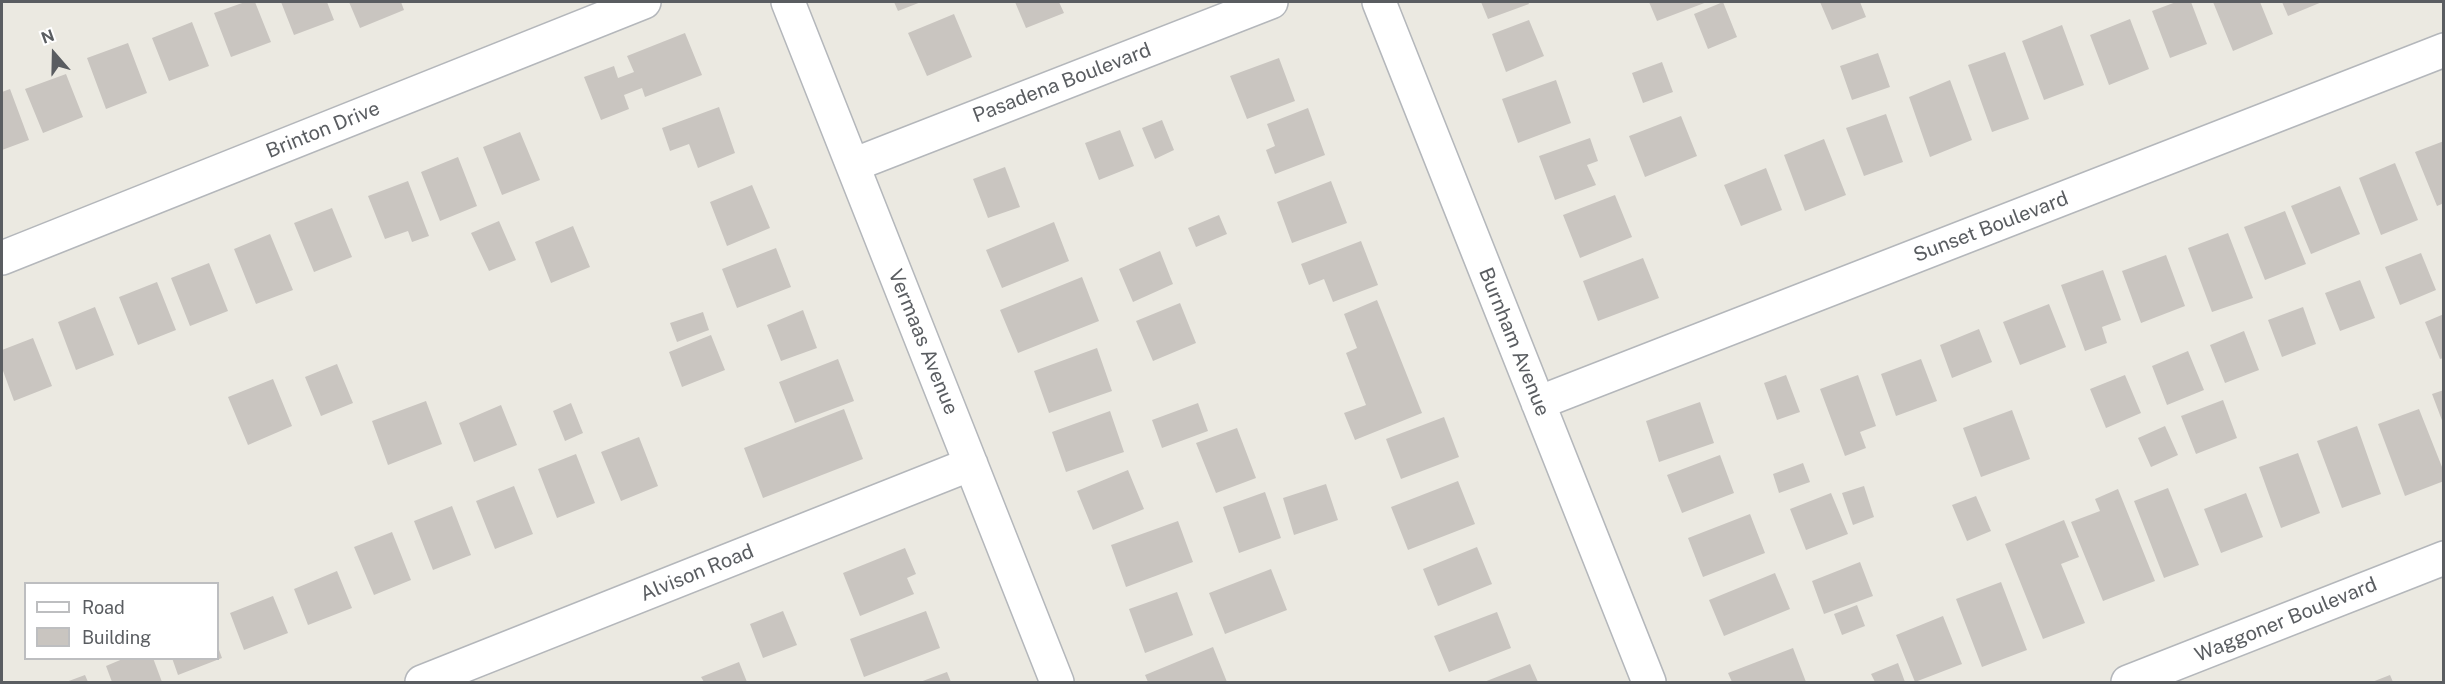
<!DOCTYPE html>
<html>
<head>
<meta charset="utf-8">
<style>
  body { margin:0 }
  #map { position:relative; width:2445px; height:684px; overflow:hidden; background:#ebe9e1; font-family:"Public Sans",sans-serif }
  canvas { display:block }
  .frame { position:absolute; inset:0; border:3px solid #5a5d61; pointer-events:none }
  .legend { position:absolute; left:24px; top:582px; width:195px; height:78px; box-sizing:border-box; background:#fff; border:2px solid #bdbec0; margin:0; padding:8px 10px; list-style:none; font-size:18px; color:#5a5d61 }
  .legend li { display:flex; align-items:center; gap:12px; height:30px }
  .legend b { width:30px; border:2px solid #bdbec0 }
  .north { position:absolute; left:24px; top:24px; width:60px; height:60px; -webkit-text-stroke:4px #fff; paint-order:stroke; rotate:340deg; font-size:16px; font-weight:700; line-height:24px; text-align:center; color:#5a5d61 }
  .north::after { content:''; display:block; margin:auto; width:21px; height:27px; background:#5a5d61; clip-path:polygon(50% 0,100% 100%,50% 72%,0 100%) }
</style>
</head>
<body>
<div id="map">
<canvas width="2445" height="684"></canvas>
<div class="frame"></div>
<ul class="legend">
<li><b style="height:8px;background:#fff"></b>Road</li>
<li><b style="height:16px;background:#c9c5c0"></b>Building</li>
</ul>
<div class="north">N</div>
</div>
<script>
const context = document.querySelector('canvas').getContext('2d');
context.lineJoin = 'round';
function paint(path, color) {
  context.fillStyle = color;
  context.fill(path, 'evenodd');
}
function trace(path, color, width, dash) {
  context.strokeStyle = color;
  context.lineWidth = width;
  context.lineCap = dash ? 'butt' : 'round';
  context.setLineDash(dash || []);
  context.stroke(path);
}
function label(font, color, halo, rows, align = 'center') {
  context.font = font + ' "Public Sans",sans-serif';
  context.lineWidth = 6;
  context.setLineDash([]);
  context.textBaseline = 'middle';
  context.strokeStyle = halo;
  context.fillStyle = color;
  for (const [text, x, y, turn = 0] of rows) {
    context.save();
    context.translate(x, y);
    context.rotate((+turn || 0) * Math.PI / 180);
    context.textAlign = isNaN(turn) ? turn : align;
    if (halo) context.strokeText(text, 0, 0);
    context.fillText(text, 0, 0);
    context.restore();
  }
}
paint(new Path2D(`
  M245 2H255L271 42 231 57 214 13Z
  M281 2H327L334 20 294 35Z
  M349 2H401L404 10 360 28Z
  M894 2H921L898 11Z
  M1015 2H1059L1064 13 1026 28Z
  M1481 2H1528L1529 4 1488 19Z
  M1649 2H1707L1657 21Z
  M1723 2 1737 37 1708 49 1694 14Z
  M1820 2H1860L1866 17 1832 30Z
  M2176 2H2191L2207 44 2170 58 2152 11Z
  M2213 2H2260L2273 34 2233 51Z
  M2282 2H2322L2288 16Z
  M954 14 972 57 927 76 908 33Z
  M2130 19 2149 69 2109 85 2090 35Z
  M1529 20 1544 56 1506 72 1492 34Z
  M192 22 209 66 169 81 152 38Z
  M2062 25 2084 85 2044 100 2022 41Z
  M685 33 702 75 645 97 642 88 624 95 629 109 601 120 584 77 614 66 618 78 634 72 627 56Z
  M128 43 147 93 106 109 87 58Z
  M2005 52 2029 119 1992 132 1968 65Z
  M1878 53 1890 87 1852 100 1840 66Z
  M1279 58 1295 101 1247 119 1230 76Z
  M1662 62 1673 92 1643 103 1632 73Z
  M66 74 83 117 43 133 25 89Z
  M1556 80 1571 123 1518 143 1502 99Z
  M1950 80 1972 140 1930 157 1909 97Z
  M10 89 29 140 2 150V92Z
  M719 107 735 153 698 168 689 144 670 151 662 128Z
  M1308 108 1325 155 1275 174 1266 150 1275 146 1267 124Z
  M1886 114 1903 162 1864 176 1846 128Z
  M1681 116 1697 156 1645 177 1629 136Z
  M1162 120 1174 150 1155 159 1142 128Z
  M1120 130 1134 166 1099 180 1085 143Z
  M520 132 540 180 502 195 483 147Z
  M1590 138 1598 161 1587 165 1596 185 1555 200 1539 156Z
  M1824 139 1846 195 1805 211 1784 155Z
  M2444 141V203L2437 206 2415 152Z
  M458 157 477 206 440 221 421 172Z
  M2395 163 2418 220 2381 235 2359 178Z
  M1005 167 1020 207 988 218 973 179Z
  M1766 168 1782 210 1741 226 1724 185Z
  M408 181 429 236 412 242 408 231 385 239 368 196Z
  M1331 181 1347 223 1292 243 1277 202Z
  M752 185 770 228 727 246 710 202Z
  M2340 186 2360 234 2311 254 2291 206Z
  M1615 195 1632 237 1580 258 1563 215Z
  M332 208 352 257 314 272 294 223Z
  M2285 211 2306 264 2265 280 2244 227Z
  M1219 215 1227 234 1196 247 1188 228Z
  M499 221 516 260 489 271 471 233Z
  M1054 222 1069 261 1002 288 986 250Z
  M573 226 590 267 551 283 535 242Z
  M2228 233 2253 298 2212 312 2188 248Z
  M270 234 293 290 256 304 234 249Z
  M1361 241 1378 285 1333 302 1324 279 1309 285 1301 264Z
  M776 248 791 287 737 308 722 269Z
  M1160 251 1173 284 1133 302 1119 269Z
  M2421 253 2436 290 2400 305 2385 267Z
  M2166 255 2185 306 2141 323 2122 271Z
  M1643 258 1659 298 1598 321 1583 281Z
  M209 263 228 311 190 326 171 278Z
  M2103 270 2121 320 2102 327 2107 343 2085 351 2061 285Z
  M1082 277 1099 321 1018 353 1000 310Z
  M2360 280 2375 318 2340 331 2325 293Z
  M157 282 176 330 138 345 119 297Z
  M1377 300 1422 413 1355 440 1344 413 1366 405 1346 353 1357 348 1344 314Z
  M1180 303 1196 343 1153 361 1136 321Z
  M2049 304 2066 347 2020 365 2003 322Z
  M95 307 114 355 76 370 58 322Z
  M2303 307 2316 344 2282 357 2268 320Z
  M803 310 817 348 781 361 767 325Z
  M703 312 709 330 677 342 670 323Z
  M2444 314V358L2440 359 2425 322Z
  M1979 329 1992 362 1952 378 1940 345Z
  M2244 331 2259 370 2225 383 2210 345Z
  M711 335 725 370 682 387 669 352Z
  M33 338 52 386 14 401 2 368V350Z
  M1097 348 1112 391 1049 413 1034 371Z
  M2188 351 2204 390 2167 405 2152 366Z
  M838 359 854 401 795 423 779 382Z
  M1921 359 1937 401 1896 416 1881 374Z
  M337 364 353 403 321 416 305 377Z
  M1786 375 1800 412 1777 420 1764 383Z
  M1858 375 1876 426 1860 432 1866 448 1845 456 1820 389Z
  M2125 375 2141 413 2106 428 2090 389Z
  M273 379 292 426 248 445 228 397Z
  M2444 390V423H2443L2432 394Z
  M2223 400 2237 438 2196 454 2181 416Z
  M426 401 442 444 388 465 372 421Z
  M1700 402 1714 443 1659 462 1646 421Z
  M571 403 583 433 565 441 553 411Z
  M1198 403 1208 431 1162 448 1152 420Z
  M501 405 517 445 474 462 459 423Z
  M844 409 863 459 763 498 744 448Z
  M2419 409 2444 472V481L2405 496 2378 424Z
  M2012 410 2030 459 1981 477 1963 428Z
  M1110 411 1124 452 1066 472 1052 432Z
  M1444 417 1459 457 1401 479 1386 439Z
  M2165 426 2178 455 2151 467 2138 438Z
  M2357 426 2381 494 2342 508 2317 441Z
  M1237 428 1256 478 1216 493 1196 443Z
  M639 437 658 486 621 501 601 452Z
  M2298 453 2320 513 2281 528 2259 467Z
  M576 454 595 503 557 518 538 469Z
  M1720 455 1734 493 1682 513 1667 475Z
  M1803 463 1810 482 1779 493 1773 474Z
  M1128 470 1144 509 1093 530 1077 491Z
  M1458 481 1475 524 1408 550 1391 507Z
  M1326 484 1338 520 1294 535 1283 498Z
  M514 486 533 534 495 549 476 501Z
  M1864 486 1874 517 1853 525 1842 493Z
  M2168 488 2199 565 2164 578 2134 501Z
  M2118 489 2155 581 2103 601 2071 522 2100 511 2095 499Z
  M1265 492 1281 538 1239 553 1223 507Z
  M1831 493 1848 534 1806 550 1790 509Z
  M2246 493 2263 537 2221 553 2204 509Z
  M1976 496 1991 531 1967 541 1952 505Z
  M452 506 471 555 433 570 414 521Z
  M1750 514 1765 553 1703 577 1688 538Z
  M2064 520 2079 557 2061 564 2085 623 2043 639 2005 544Z
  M1178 521 1193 562 1126 587 1111 545Z
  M392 532 411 580 374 595 354 547Z
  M1477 547 1492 584 1438 606 1423 569Z
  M905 548 916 574 907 578 914 594 860 616 843 573Z
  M1860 562 1873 596 1824 614 1812 581Z
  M1271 569 1287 610 1225 634 1209 593Z
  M337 571 352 608 308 625 294 589Z
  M1775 573 1790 609 1724 636 1709 600Z
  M2001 582 2027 650 1982 667 1956 599Z
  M1177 592 1193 635 1145 653 1129 609Z
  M273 596 288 633 244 650 230 613Z
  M1857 605 1865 626 1842 635 1834 614Z
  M783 611 797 645 763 658 750 624Z
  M926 611 940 648 864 677 850 639Z
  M1497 612 1511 648 1449 672 1434 636Z
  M1943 616 1962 664 1915 682 1896 635Z
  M218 647 222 658 178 675 172 658H218Z
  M1213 647 1227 682H1148L1145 675Z
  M1793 648 1806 682H1732L1728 673Z
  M125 658H153L162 682H112L106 666Z
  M739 662 747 682H704L701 677Z
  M1898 663 1905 682H1875L1871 674Z
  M1530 664 1538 682H1484Z
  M947 672 951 682H920Z
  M85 675 88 682H66Z
  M2390 675 2393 682H2372Z`), '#c9c5c0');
const minor = new Path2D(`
  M788 2 1057 682
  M1379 2 1649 682
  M853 165 1271 2
  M2 258 644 2
  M1538 403 2444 50
  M422 682 971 464
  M2128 682 2444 558`);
trace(minor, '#b4b7bb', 36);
trace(minor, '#fff', 33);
label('20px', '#5a5d61', '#fff', [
  ["Pasadena Boulevard",1062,83,-21],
  ["Brinton Drive",323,130,-22],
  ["Sunset Boulevard",1991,227,-21],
  ["Vermaas Avenue",923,342,68],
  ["Burnham Avenue",1514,342,68],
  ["Alvison Road",697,573,-22],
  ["Waggoner Boulevard",2286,620,-22]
]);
</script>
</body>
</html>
